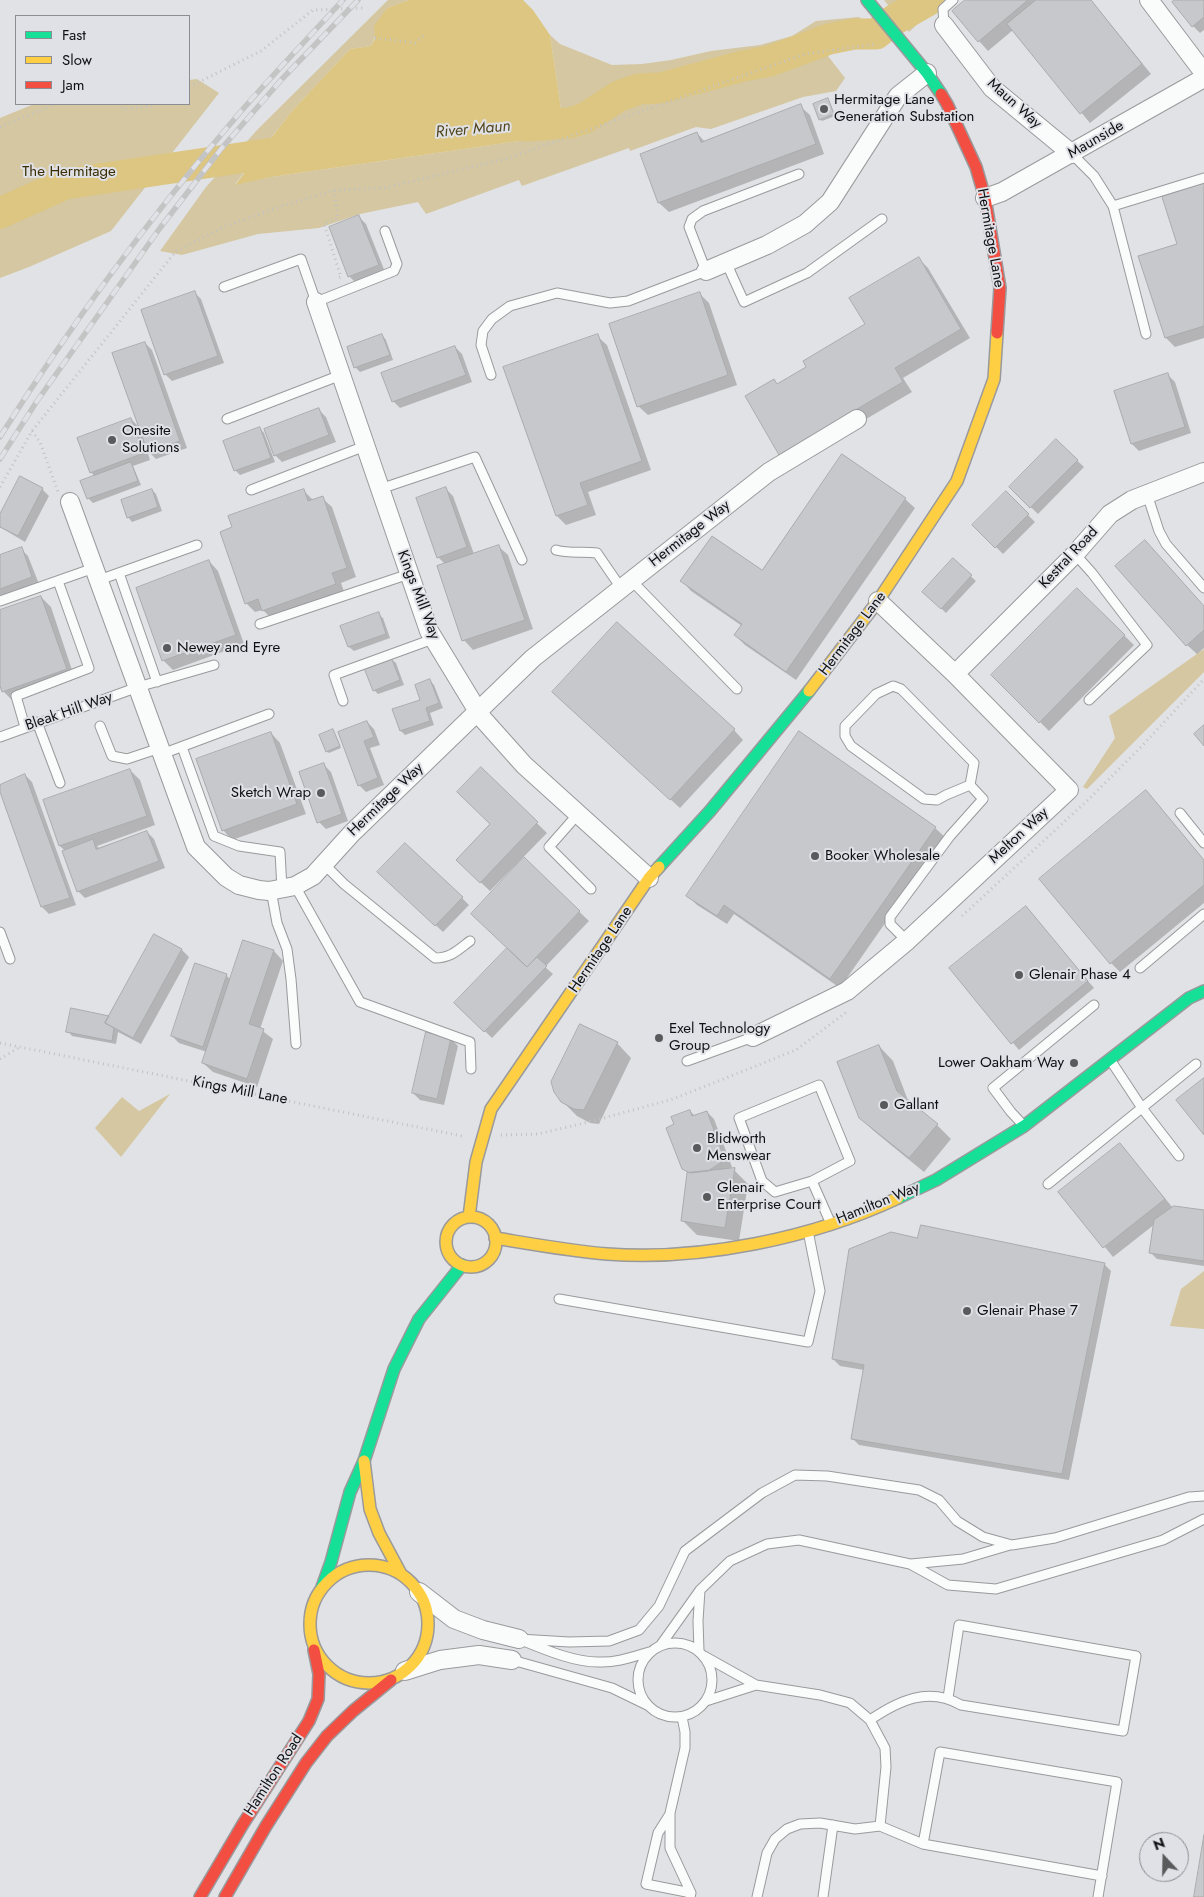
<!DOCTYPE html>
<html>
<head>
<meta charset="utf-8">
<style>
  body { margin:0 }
  #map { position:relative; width:1204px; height:1897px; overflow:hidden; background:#e1e2e5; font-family:Jost,sans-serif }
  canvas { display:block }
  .legend { position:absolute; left:15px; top:15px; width:175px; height:90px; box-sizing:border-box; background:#dfe1e7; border:1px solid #8c8d92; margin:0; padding:6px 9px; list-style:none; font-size:15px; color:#0f1012 }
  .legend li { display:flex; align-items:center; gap:10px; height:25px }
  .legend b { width:25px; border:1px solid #8c8d92 }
  .north { position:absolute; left:1139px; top:1832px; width:50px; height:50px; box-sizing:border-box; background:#dfe1e7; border:1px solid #8c8d92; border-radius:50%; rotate:339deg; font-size:14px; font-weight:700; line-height:20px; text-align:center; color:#0f1012 }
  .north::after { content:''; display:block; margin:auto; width:18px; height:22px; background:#585a5c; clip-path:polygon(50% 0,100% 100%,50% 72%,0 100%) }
</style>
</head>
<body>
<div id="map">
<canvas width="1204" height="1897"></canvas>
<ul class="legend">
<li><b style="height:6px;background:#16e098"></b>Fast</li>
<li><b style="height:6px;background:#ffcf43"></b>Slow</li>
<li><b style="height:6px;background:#f24e42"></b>Jam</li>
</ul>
<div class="north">N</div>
</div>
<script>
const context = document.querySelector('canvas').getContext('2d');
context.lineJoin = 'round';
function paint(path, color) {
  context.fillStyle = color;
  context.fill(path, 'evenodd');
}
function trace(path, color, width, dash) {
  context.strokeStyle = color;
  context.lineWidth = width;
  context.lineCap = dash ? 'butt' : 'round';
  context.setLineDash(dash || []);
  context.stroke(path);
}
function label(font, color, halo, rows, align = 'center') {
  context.font = font + ' Jost,sans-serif';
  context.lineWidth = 4;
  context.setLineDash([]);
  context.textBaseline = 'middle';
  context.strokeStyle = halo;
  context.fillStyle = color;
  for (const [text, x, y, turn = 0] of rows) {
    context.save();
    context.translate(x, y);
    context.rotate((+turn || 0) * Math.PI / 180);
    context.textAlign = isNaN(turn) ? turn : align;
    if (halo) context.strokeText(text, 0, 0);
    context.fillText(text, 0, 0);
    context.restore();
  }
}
paint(new Path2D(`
  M388 0H409L387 8 371 46 350 49 291 112 235 184 271 177 533 139 569 123 561 109 550 35 560 44 612 65 642 64 671 60 711 51 760 45 792 36 816 21 859 17 871 27 855 43 828 47V56L845 78 836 91 803 97 711 129 696 127 630 151 629 148 522 186 519 180 426 214 418 202 360 214 319 228 258 234 182 255 160 251 206 187 258 129Z
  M884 0H943L909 32Z
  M197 79 219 93 111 231 29 267 0 278V118L34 104H189V80Z
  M1204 649V672L1087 789 1083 787 1115 738 1109 716Z
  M170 1094 121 1157 95 1128 122 1097 139 1111Z
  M1204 1271V1329L1170 1326 1181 1289Z`), '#d4c7a1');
paint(new Path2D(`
  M409 0H523L533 10 550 35 561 109 570 123 533 139 271 177 235 185 291 112 350 49 371 46 375 38 374 26 387 8Z`), '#dcc681');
paint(new Path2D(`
  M967 0H1091L1151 74 1090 123 1013 30 988 51 979 41Z
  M1177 0H1204V30L1200 33 1193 26Z
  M828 99 835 116 822 121 820 119Z
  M800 106 810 115 824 154 669 212 659 203 641 154 697 133 705 142Z
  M1204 185V338L1175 347 1166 338 1140 257 1179 245Z
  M359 217 366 224 385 272 356 283 349 276Z
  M919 259 928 268 970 338 903 378 912 392 790 464 780 454 746 397 774 381 778 385 808 367 866 325Z
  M194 292 201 299 224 363 172 381 165 374Z
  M700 294 709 303 737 385 648 415 638 406Z
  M382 335 386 340 393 360 360 372 356 368 348 348Z
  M597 336 607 345 651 470 588 492 596 515 566 525 557 516Z
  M145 343 152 350 187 448 156 459 147 450 150 460 133 466 141 485 93 503 88 498 95 477 91 472 131 419 141 429Z
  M455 347 462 354 472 382 400 408 393 401Z
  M1168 375 1175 382 1191 433 1139 451 1132 444Z
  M319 410 326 417 336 442 282 462 275 455Z
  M260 429 264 433 275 462 240 475 235 470Z
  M1056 441 1084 467 1038 514 1010 487Z
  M42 489 49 496 25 542 0 527V517Z
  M446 489 453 496 474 554 498 546 508 555 533 629 473 650 464 640 445 564 438 557Z
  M152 490 156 494 162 511 132 522 128 517Z
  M304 491 314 501 322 498 332 507 356 577 341 583 345 594 273 620 263 610 255 612 246 603Z
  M1006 493 1035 522 1003 554 974 525Z
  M905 499 915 508 796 680 745 645 735 635 742 626 691 591 682 581 762 572Z
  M21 549 28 556 39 584 0 598V557Z
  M953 560 976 581 946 613 924 592Z
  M209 561 218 571 244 644 173 670 163 660Z
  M1077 590 1134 645 1049 731 993 675Z
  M41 597 51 607 75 679 13 701 3 691 0 682V612Z
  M1204 607V648L1197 654 1187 645Z
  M378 614 383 618 390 638 354 651 349 647 342 626Z
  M391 659 396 663 404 685 378 694 374 690Z
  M430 681 434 685 443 708 430 713 434 725 405 735 401 731 422 700Z
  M563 702 734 730 743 740 680 808Z
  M367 722 374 729 380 745 370 748 384 785 366 792 359 785 339 732Z
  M333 730 341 748 329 753 327 751Z
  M271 733 280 743 306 814 232 840 223 830Z
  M324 765 331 772 348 821 326 829 319 822Z
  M481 769 547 833 490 891 457 860 492 824Z
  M130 770 140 780 155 825 97 846 99 848 147 832 154 839 165 868 85 898 78 891 65 851 60 846Z
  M25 775 32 782 76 905 49 914 42 907 0 789V786Z
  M935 828 945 837 840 988 734 914 727 924 697 905 688 896Z
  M524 859 589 921 545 967 553 974 492 1038 456 1003 509 949Z
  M1204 860V903L1120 972 1111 963Z
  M386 879 462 898 469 905 443 932Z
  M1026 907 1094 988 1019 1050 951 969Z
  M155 935 182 950 189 957 141 1044 118 1032 116 1044 72 1036 68 1031 108 1017Z
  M244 942 274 951 283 961 260 1029 273 1039 257 1087 213 1072 203 1063 207 1052 179 1043 172 1036 226 975 231 980Z
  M451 1039 458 1046 444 1105 420 1100 413 1093Z
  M617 1043 631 1058 599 1124 590 1123 577 1116 562 1101Z
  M879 1046 893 1061 909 1103 937 1125 951 1139 924 1172 875 1132 860 1118Z
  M690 1111 695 1116 707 1112 714 1119 732 1167 727 1170H734L748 1184 739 1241 697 1235 683 1221 689 1174 683 1168 676 1125Z
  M1120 1144 1173 1208 1204 1211V1266L1157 1259 1150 1252 1155 1224 1113 1257 1060 1192Z
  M918 1240 1104 1264 1111 1271 1069 1480 859 1445 852 1438 864 1370 840 1366 833 1359Z`), '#0003');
trace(new Path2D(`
  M526 126 570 123 585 118 619 96 639 89 661 88 743 66 770 61 829 39 854 34H876L894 20 929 0
  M0 213 65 184 300 149`), '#dcc681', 31);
const building = new Path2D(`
  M965 0H1028L978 42 952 11Z
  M1036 0H1091L1142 64 1080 114 1007 24Z
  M1175 0H1204V17L1192 27 1172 2Z
  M828 98 834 114 819 120 813 104Z
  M801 104 816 144 658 203 640 154 697 132 701 142Z
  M1204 183V326L1165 338 1138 256 1177 244 1162 197Z
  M359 215 379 265 348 277 329 227Z
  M919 257 961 329 895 368 903 382 779 455 745 396 774 379 777 384 806 367 803 361 865 324 849 298Z
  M195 291 218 356 164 375 141 310Z
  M700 292 728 375 637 407 609 324Z
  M382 334 390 355 354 368 347 347Z
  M598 334 642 461 580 483 588 505 556 516 503 367Z
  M145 342 180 441 148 453 112 353Z
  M455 346 466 375 392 402 381 373Z
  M1168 373 1185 427 1131 444 1114 391Z
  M319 408 329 435 274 456 264 429Z
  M131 418 144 453 90 473 77 438Z
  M260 427 271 458 234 471 223 441Z
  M1056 439 1078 460 1030 508 1009 487Z
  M842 454 906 498 786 672 734 635 742 624 680 581 712 536 762 570Z
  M131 462 138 481 87 499 80 481Z
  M20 476 43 488 18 536 0 527V514Z
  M446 487 467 547 437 558 416 498Z
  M152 489 158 507 127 518 121 500Z
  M304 489 308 501 323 496 347 568 332 573 336 584 262 611 258 599 245 604 220 532 232 527 228 516Z
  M1006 491 1029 514 995 548 972 525Z
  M1145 540 1204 606V630L1186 646 1115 566Z
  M499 545 525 620 462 641 437 566Z
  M22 547 32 577 0 589V555Z
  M953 558 972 575 941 609 922 592Z
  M209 560 236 635 162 661 136 588Z
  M1077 588 1125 635 1039 723 991 675Z
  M41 596 67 669 2 692 0 686V610Z
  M379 612 386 634 348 647 340 626Z
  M617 622 735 729 670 800 552 692Z
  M391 657 400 680 373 691 364 668Z
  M430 679 439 703 426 708 430 721 400 731 392 709 420 700 415 685Z
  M367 721 374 737 364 741 378 778 358 786 338 732Z
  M1204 725V746L1194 734Z
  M333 729 340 746 326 752 319 735Z
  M799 731 936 827 830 979 724 905 717 916 686 896Z
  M271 732 297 804 222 831 196 759Z
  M324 763 342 814 317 823 299 772Z
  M481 767 538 822 480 883 456 860 490 824 457 792Z
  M130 769 147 816 59 846 43 800Z
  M25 774 70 898 41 907 0 792V785Z
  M1146 790 1204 860V885L1110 964 1039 879Z
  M147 831 159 861 77 892 62 851 93 839 96 849Z
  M405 843 463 897 435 926 377 872Z
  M524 857 580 911 527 967 471 914Z
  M1026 906 1088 981 1011 1044 949 968Z
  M154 934 182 949 133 1038 105 1023Z
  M243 940 274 950 249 1024 264 1029 247 1079 202 1063Z
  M507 948 527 967 537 957 547 966 484 1032 454 1003Z
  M195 963 227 974 203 1047 171 1036Z
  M71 1008 109 1016 105 1023 114 1028 112 1041 66 1032Z
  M580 1024 618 1042 584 1110 574 1109 561 1102 554 1092 551 1082Z
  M426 1032 451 1038 437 1099 412 1093Z
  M879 1045 897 1091 938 1124 909 1158 859 1118 837 1062Z
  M1204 1078V1135L1176 1100Z
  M690 1110 692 1116 707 1111 725 1160 708 1171 690 1173 682 1169 666 1128 674 1124 671 1117Z
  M1120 1143 1165 1199 1103 1248 1058 1192Z
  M735 1168 725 1228 681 1221 687 1173Z
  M1174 1206 1204 1210V1261L1149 1253 1154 1220Z
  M921 1225 1105 1263 1062 1474 851 1439 864 1365 832 1359 849 1249 891 1232 917 1238Z
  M1204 1835V1897H1194Z`);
paint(building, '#c7c8cb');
trace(building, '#aaabad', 1);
const lane = new Path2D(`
  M944 25 943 9 953 0
  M1072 154 1094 176 1113 206 1146 334
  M1113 206 1204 178
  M726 262 744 302 807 273 882 219
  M224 287 301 259 316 302 394 271 397 264 385 231
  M491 375 481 345 483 331 492 319 510 306 557 293 610 303 628 301 706 271 689 227 692 219 703 211 799 174
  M227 419 341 375
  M380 489 475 457 522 560
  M251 490 365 446
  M1147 494 1159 531 1166 544 1204 588
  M556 550C570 554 583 551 597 553L621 588
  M1075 554 1092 573 1147 645 1089 700
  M119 573 157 682
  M99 580 197 545
  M631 580 737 689
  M0 601 94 568
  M260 624 409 574
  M893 686 901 689 974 763 970 785 946 795 937 800 924 799 851 746 845 736V726L876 694Z
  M343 701 334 675 433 639
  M37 722 60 783
  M100 726 112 756 127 759 160 748
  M25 727 16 696 89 668 58 581
  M0 737 138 687 214 665
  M182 747 214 836 239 846 280 852 282 889
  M162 754 269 714
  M1180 813 1204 843
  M578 814 549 847 591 889
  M324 864 344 884 435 958C451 958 458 950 470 941
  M295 886 360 1002 470 1042 471 1069
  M271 890 277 923 287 949 291 979 296 1044
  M0 932 10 959
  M907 941 890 924V917L950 836 983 799 970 785
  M1140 968 1204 914
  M687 1061 753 1037
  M1111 1061 1142 1108 1179 1156
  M819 1085 850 1161 812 1181 775 1192 762 1181 739 1118Z
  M1024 1126 1011 1112 993 1088 1094 1005
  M812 1181 831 1224
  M1048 1184 1196 1064
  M559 1299 808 1342 820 1291 808 1231
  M911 1564 963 1559 1010 1545
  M519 1639 569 1642 609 1641 639 1630 659 1606 685 1551 762 1493 795 1475 827 1476 919 1490 939 1500 957 1521 983 1537 1012 1545 1055 1538 1189 1497 1204 1496
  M526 1642C548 1651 575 1662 598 1662 616 1663 632 1657 649 1652
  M638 1680a37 37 0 1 1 74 0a37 37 0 1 1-74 0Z
  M660 1646 700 1590 730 1561 767 1544 799 1540 910 1564 948 1585 996 1589 1163 1540 1204 1519
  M699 1651 698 1621 700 1590
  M704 1656 756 1685 820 1695 850 1703 870 1720 885 1748 886 1767 880 1826
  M512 1660 612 1688 647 1705
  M706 1701 756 1685
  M682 1717 685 1732V1748L670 1813V1848L691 1893
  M870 1720C898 1701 928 1686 961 1705L1123 1731 1136 1656 959 1625 948 1698
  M670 1814 658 1833 646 1884 691 1893 690 1897
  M923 1844 940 1752 1117 1782 1098 1897
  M757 1897 767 1853 775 1839 787 1829 800 1824 820 1823 855 1829 880 1826 923 1844 1102 1876
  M823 1897 833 1825`);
const street = new Path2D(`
  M1149 0 1204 73
  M944 25 992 88 1072 154
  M985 198 1002 192 1204 78
  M706 271 767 245 805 224 830 202 898 96 927 73
  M316 302 429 631 482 718 524 765 649 878
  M70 502 196 847 226 877 239 885 259 890 269 891 295 886 313 876 352 833 533 658 769 472 857 419
  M955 674 1075 554 1110 514 1132 500 1204 472
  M753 1037 847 991 907 941 1069 790 955 674 878 601
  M419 1592 454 1619 483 1630 519 1639
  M405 1671 440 1660 479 1655 512 1660`);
const fast = new Path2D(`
  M867 0 927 73 941 94
  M659 867 710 811 809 691
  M898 1198 936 1180 1024 1126 1189 998 1204 991
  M322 1587 331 1562 350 1492 364 1461 394 1369 419 1319 462 1265`);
const slow = new Path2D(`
  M809 691 878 601 957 481 994 379 997 333
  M446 1242a25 25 0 1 1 50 0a25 25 0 1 1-50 0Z
  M469 1217 476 1162 491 1109 649 878 659 867
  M495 1238C532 1244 570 1251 607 1254 701 1261 813 1238 898 1198
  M364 1461 370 1509 379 1533 401 1574
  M310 1624a59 59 0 1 1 118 0a59 59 0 1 1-118 0Z`);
const jam = new Path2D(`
  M941 94 947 104 976 167 985 198 1000 288 997 333
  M200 1897 243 1824 309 1721 318 1699 319 1674 314 1650
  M225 1897 266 1826 306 1763 327 1736 353 1711 391 1680`);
trace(lane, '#9a9a9d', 11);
trace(street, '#9a9a9d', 20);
trace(fast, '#9a9a9d', 14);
trace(slow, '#9a9a9d', 14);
trace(jam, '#9a9a9d', 14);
trace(new Path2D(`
  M375 38 415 43 425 34
  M189 87 261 51 313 10 363 8
  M118 104 124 109 151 106 156 104
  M0 127 56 104
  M334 190 338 218 324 224 341 277 338 278
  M32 431 40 442 58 492
  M0 487 32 431 176 251 226 226 282 206 334 190 384 188 508 158 805 54 877 44
  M962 916 1089 799 1141 747 1204 679
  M0 1043 462 1136
  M0 1059 20 1047
  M501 1135 538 1134 593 1121 673 1099 796 1050 848 1011`), '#c2c2c2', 3, [1, 4]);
trace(lane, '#fafbfb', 9);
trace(street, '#fafbfb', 18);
trace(fast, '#16e098', 11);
trace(slow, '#ffcf43', 11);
trace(jam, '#f24e42', 11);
const rail = new Path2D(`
  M0 437C68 329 143 226 226 129 263 84 304 43 343 0
  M0 459 37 401 160 228 221 149 282 79 358 0`);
trace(rail, '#c4c4c5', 5.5);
trace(rail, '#dfe1e7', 4, [11]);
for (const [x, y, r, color] of [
  [824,109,5,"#585a5c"],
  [112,440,5,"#585a5c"],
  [167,648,5,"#585a5c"],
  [321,793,5,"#585a5c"],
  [815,856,5,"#585a5c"],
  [1019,975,5,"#585a5c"],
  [659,1038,5,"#585a5c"],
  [1074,1063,5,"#585a5c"],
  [884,1105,5,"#585a5c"],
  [697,1148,5,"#585a5c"],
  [707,1197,5,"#585a5c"],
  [967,1311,5,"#585a5c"]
]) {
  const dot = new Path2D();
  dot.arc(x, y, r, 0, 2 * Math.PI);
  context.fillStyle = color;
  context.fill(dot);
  trace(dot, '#dfe1e7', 2);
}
label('15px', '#0f1012', '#dfe1e7', [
  ["Hermitage Lane",834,100],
  ["Generation Substation",834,117],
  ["Onesite",122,431],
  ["Solutions",122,448],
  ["Newey and Eyre",177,648],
  ["Sketch Wrap",311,793,"right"],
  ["Booker Wholesale",825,856],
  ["Glenair Phase 4",1029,975],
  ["Exel Technology",669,1029],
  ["Group",669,1046],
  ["Lower Oakham Way",1064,1063,"right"],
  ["Gallant",894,1105],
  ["Blidworth",707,1139],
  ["Menswear",707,1156],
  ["Glenair",717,1188],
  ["Enterprise Court",717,1205],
  ["Glenair Phase 7",977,1311]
], 'left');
label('15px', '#0f1012', '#dfe1e7', [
  ["Maun Way",1014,104,42],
  ["Maunside",1096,140,-30],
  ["Hermitage Lane",990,238,80],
  ["Hermitage Way",690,534,-38],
  ["Kestral Road",1069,558,-47],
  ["Kings Mill Way",418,595,69],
  ["Hermitage Lane",853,634,-53],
  ["Bleak Hill Way",69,712,-19],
  ["Hermitage Way",386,800,-44],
  ["Melton Way",1019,836,-43],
  ["Hermitage Lane",601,950,-56],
  ["Kings Mill Lane",240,1091,11],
  ["Hamilton Way",878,1204,-22],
  ["Hamilton Road",274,1775,-57]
]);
label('15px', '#3a2d00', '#dfe1e7', [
  ["The Hermitage",69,172]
]);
label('italic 16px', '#53461d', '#dfe1e7', [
  ["River Maun",473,130,-5]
]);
</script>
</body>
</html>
